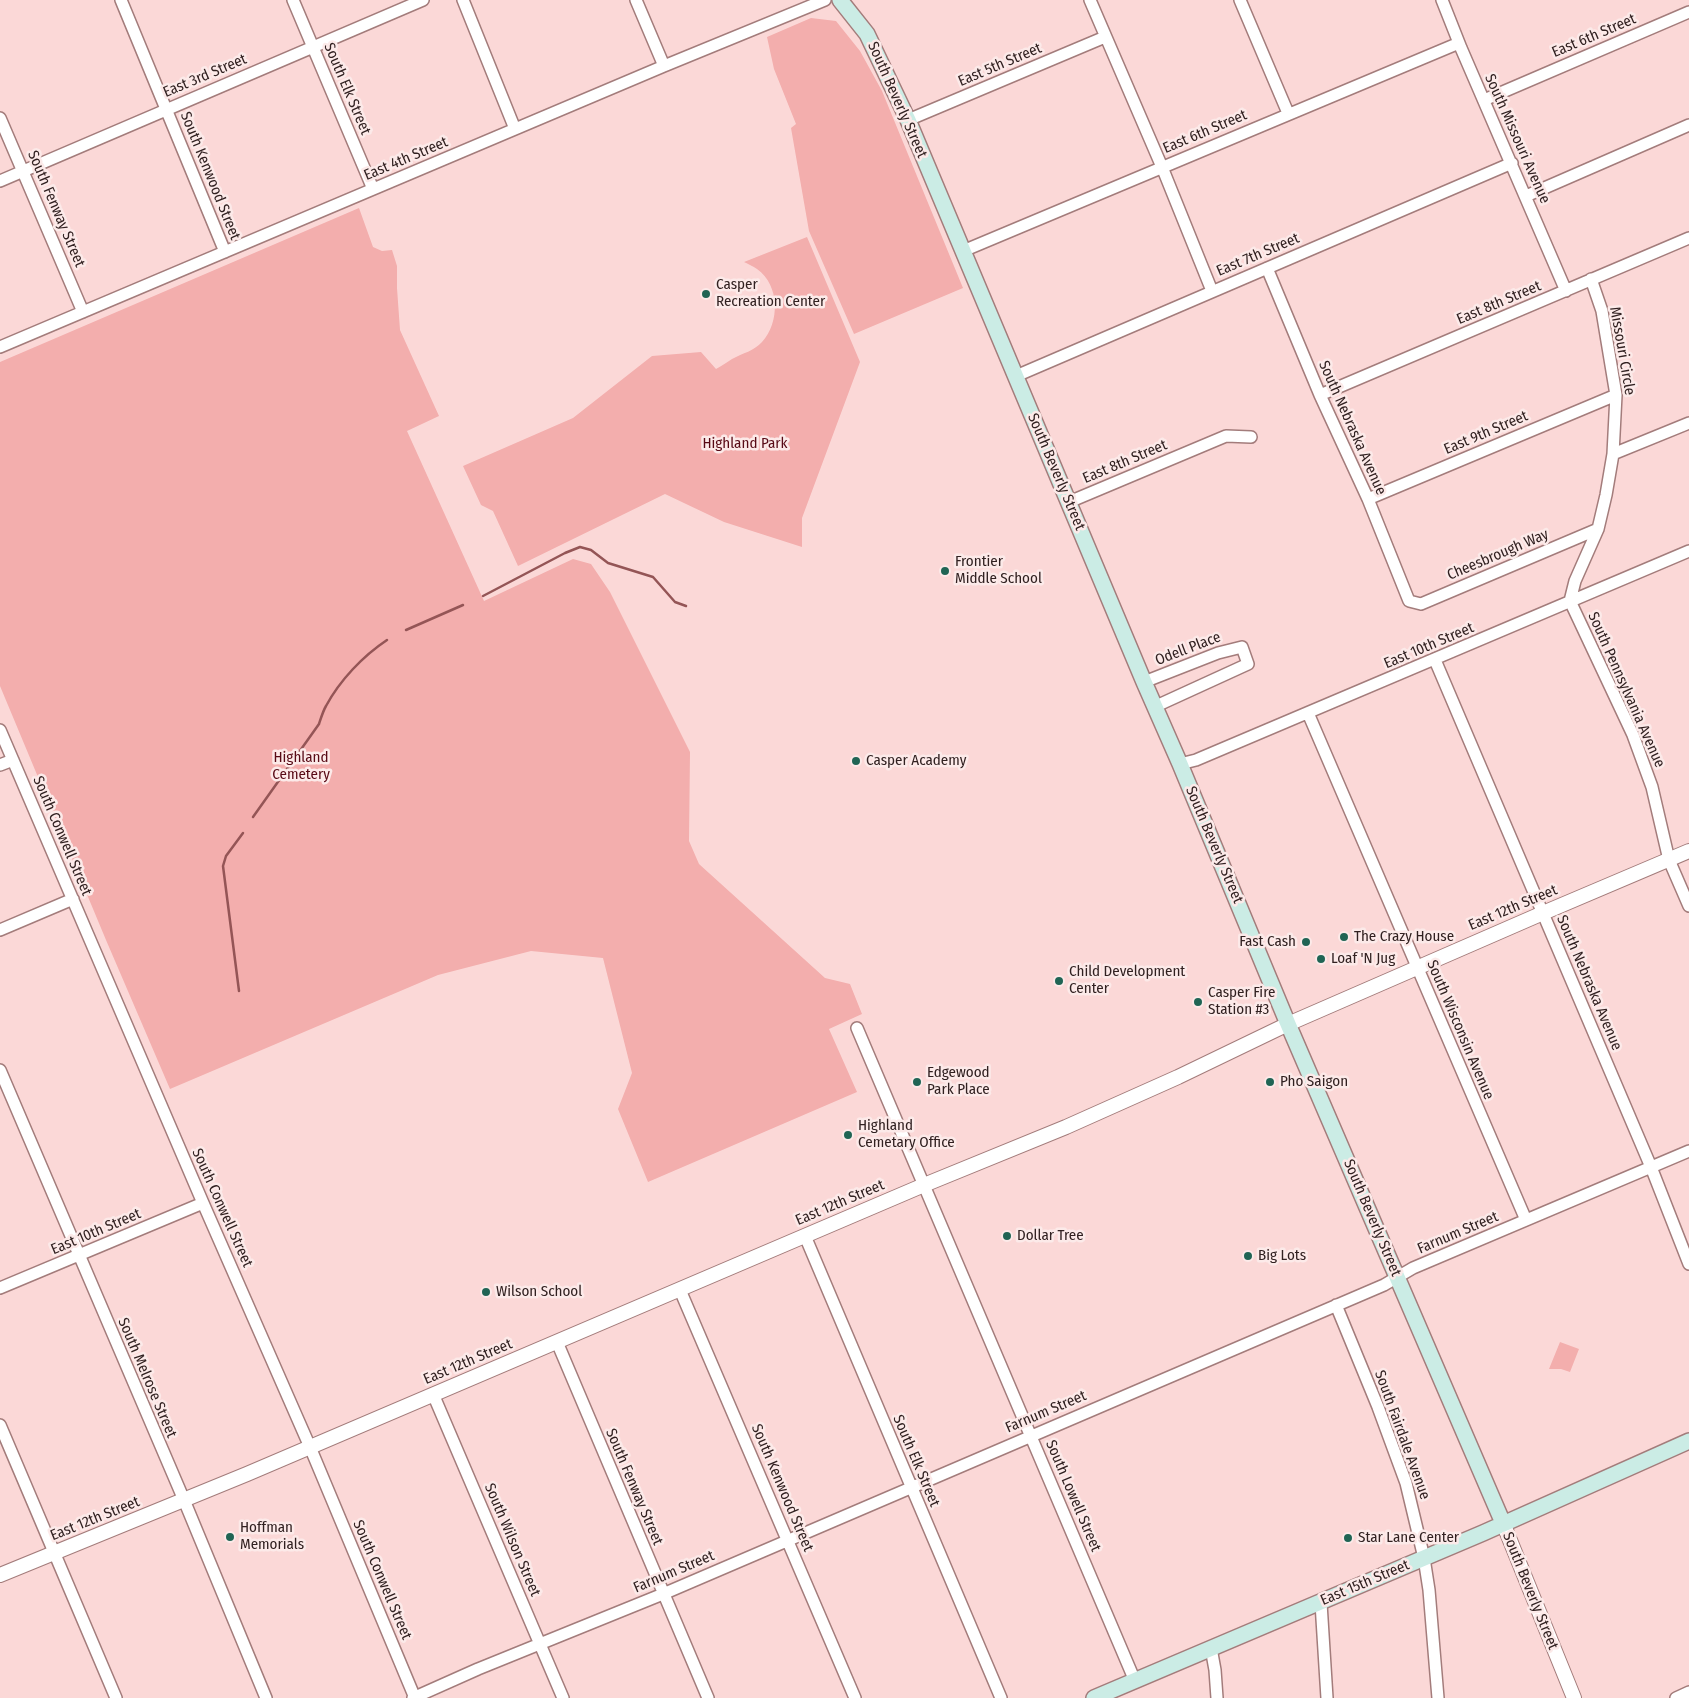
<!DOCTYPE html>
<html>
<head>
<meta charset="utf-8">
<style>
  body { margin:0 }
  canvas { display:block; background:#fbd8d7 }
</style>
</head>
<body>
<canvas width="1689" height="1698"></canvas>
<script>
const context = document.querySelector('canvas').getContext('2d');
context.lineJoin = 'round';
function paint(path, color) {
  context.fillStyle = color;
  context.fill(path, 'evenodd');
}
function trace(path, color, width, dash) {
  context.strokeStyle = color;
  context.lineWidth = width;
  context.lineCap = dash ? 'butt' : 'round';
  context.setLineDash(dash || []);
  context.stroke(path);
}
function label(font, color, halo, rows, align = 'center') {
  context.font = font + ' "Fira Sans Condensed",sans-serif';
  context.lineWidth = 5;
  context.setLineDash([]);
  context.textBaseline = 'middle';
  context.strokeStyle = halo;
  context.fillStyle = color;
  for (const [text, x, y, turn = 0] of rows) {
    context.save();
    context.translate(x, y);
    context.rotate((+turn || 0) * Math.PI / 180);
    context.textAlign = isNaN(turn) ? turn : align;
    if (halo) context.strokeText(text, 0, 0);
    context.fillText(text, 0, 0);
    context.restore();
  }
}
paint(new Path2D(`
  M811 18 836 21 860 51 882 91 963 288 854 334 809 231 791 128 796 124 774 69 767 37Z
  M359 208 373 247 382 251 392 250 397 266V288L400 330 439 416 407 431 484 601 573 559 591 564 610 592 690 752 689 841 699 864 825 978 850 984 862 1014 829 1029 857 1092 648 1182 618 1109 632 1073 603 958 531 951 438 975 170 1089 106 940 0 686V362Z
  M807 237 860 362 802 518V547L724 522 665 494 518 566 493 511 481 505 463 466 573 418 652 356 701 352 716 369C722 366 727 362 732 359 743 353 754 351 762 342 780 323 780 285 757 269 753 266 748 264 744 262Z
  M1560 1342 1579 1349 1570 1372 1561 1369H1549Z`), '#f3aead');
trace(new Path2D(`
  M483 596 565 553 580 547 591 550 608 563 653 577 675 602 686 606
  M406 630 463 605
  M253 817 319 724C321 718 323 711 326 706 340 680 363 656 387 640
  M239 991 223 866 226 856 243 833`), '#945556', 2.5);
const minor = new Path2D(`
  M121 0 225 252
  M293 0 373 189
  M463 0 515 129
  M636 0 664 66
  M1090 0 1162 167 1212 291
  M1240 0 1288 113
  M1442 0 1461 48 1566 291
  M1484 100 1689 12
  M0 118 83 312
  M908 120 1105 37
  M0 181 423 0
  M1526 196 1689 125
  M963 251 1459 43
  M1267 268 1320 395 1368 499 1409 601 1421 604 1598 529
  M1591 279 1602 311 1616 395 1613 454 1606 495 1598 529 1575 581 1570 601 1633 735 1652 787 1669 860 1689 906
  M0 347 664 66 825 0
  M1016 376 1512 163
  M1320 395 1689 238
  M1613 454 1689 423
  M1368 499 1616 395
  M1069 502 1226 436 1251 437
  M1435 660 1651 1167 1689 1264
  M1144 682 1218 653 1242 647 1248 664 1154 707
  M1308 713 1526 1220
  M0 730 203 1203 310 1447 415 1698
  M1180 764 1196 760 1689 551
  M0 765 13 760
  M0 930 73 899
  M857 1028 1135 1681
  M0 1070 184 1500 266 1698
  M805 1236 1001 1698
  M0 1288 203 1203
  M680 1290 855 1698
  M1336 1305 1378 1407 1406 1483 1424 1558 1429 1590 1438 1698
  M557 1342 708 1698
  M433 1394 563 1698
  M0 1425 116 1698
  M1321 1603 1327 1698
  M1211 1648 1215 1670 1217 1698
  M413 1698 478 1669 663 1594 1384 1285 1413 1268 1689 1151
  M1676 1698 1689 1692`);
const tertiary = new Path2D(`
  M1503 1523 1574 1698
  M0 1575 247 1474 924 1185 1066 1127 1178 1077 1288 1024 1543 913 1689 851`);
const secondary = new Path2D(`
  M840 0 867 34 908 120 1144 682 1180 764 1288 1024 1503 1523
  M1094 1698 1483 1533 1689 1441`);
trace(minor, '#a37c7b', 14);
trace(tertiary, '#a37c7b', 16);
trace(secondary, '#a37c7b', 18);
trace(minor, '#fff', 11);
trace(tertiary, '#fff', 14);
trace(secondary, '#cbece5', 15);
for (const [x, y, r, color] of [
  [706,294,5,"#206454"],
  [945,571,5,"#206454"],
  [856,761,5,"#206454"],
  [1344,937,5,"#206454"],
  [1306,942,5,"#206454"],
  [1321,959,5,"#206454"],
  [1059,981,5,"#206454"],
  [1198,1002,5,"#206454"],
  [917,1082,5,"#206454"],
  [1270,1082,5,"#206454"],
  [848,1135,5,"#206454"],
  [1007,1236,5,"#206454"],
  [1248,1256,5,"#206454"],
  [486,1292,5,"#206454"],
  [230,1537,5,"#206454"],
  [1348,1538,5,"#206454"]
]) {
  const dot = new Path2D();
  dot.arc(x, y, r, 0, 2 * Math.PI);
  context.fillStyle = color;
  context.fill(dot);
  trace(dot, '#fceae9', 2);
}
label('15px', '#312121', '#fceae9', [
  ["East 6th Street",1594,36,-23],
  ["East 5th Street",1000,65,-23],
  ["East 3rd Street",205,76,-23],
  ["South Elk Street",347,89,67],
  ["South Beverly Street",897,100,66],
  ["East 6th Street",1205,132,-23],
  ["South Missouri Avenue",1517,139,66],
  ["East 4th Street",406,159,-23],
  ["South Kenwood Street",210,176,68],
  ["South Fenway Street",56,209,67],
  ["East 7th Street",1258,255,-23],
  ["East 8th Street",1499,303,-23],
  ["Missouri Circle",1622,351,80],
  ["South Nebraska Avenue",1352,428,66],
  ["East 9th Street",1486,433,-23],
  ["East 8th Street",1125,462,-23],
  ["South Beverly Street",1056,472,67],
  ["Cheesbrough Way",1498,555,-23],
  ["East 10th Street",1429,646,-23],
  ["Odell Place",1188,649,-21],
  ["South Pennsylvania Avenue",1626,690,66],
  ["South Conwell Street",62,836,67],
  ["South Beverly Street",1214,845,67],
  ["East 12th Street",1513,908,-23],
  ["South Nebraska Avenue",1589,983,67],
  ["South Wisconsin Avenue",1460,1030,67],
  ["East 12th Street",840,1203,-23],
  ["South Conwell Street",222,1208,66],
  ["South Beverly Street",1372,1218,67],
  ["East 10th Street",96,1232,-23],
  ["Farnum Street",1458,1233,-23],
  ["East 12th Street",468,1362,-23],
  ["South Melrose Street",147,1378,67],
  ["Farnum Street",1046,1412,-23],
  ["South Fairdale Avenue",1402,1435,70],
  ["South Elk Street",916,1461,67],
  ["South Fenway Street",634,1487,67],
  ["South Kenwood Street",782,1488,67],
  ["South Lowell Street",1073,1496,67],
  ["East 12th Street",95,1519,-22],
  ["South Wilson Street",512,1540,67],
  ["Farnum Street",674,1572,-23],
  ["South Conwell Street",382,1580,67],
  ["East 15th Street",1365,1583,-23],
  ["South Beverly Street",1530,1591,68]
]);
label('15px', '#312121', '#fceae9', [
  ["Casper",716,285],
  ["Recreation Center",716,302],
  ["Frontier",955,562],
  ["Middle School",955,579],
  ["Casper Academy",866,761],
  ["The Crazy House",1354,937],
  ["Fast Cash",1296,942,"right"],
  ["Loaf 'N Jug",1331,959],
  ["Child Development",1069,972],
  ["Center",1069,989],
  ["Casper Fire",1208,993],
  ["Station #3",1208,1010],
  ["Edgewood",927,1073],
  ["Park Place",927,1090],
  ["Pho Saigon",1280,1082],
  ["Highland",858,1126],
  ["Cemetary Office",858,1143],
  ["Dollar Tree",1017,1236],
  ["Big Lots",1258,1256],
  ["Wilson School",496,1292],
  ["Hoffman",240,1528],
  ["Memorials",240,1545],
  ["Star Lane Center",1358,1538]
], 'left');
label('15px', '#580a16', '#fceae9', [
  ["Highland Park",745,444],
  ["Highland",301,758],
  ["Cemetery",301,775]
]);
</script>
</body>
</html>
